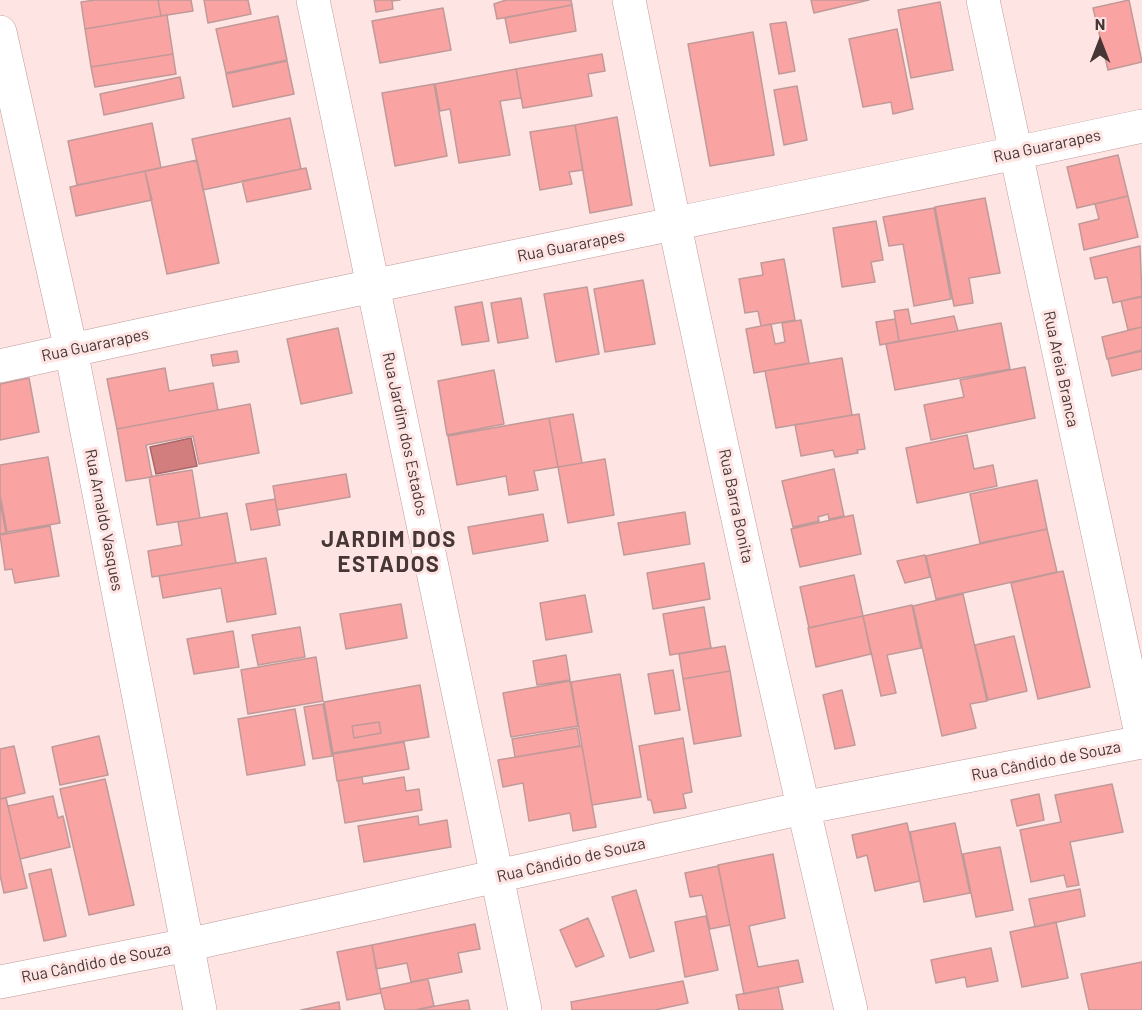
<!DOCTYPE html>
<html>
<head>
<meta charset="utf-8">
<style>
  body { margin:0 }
  #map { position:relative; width:1142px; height:1010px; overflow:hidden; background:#fee5e4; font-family:Barlow,sans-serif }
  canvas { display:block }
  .north { position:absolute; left:1070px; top:12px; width:60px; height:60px; -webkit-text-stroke:4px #fee5e4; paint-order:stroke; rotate:0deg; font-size:16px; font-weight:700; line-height:24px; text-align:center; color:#463636 }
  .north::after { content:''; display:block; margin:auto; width:21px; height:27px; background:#463636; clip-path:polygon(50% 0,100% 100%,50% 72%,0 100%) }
</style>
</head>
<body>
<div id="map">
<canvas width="1142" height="1010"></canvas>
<div class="north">N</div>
</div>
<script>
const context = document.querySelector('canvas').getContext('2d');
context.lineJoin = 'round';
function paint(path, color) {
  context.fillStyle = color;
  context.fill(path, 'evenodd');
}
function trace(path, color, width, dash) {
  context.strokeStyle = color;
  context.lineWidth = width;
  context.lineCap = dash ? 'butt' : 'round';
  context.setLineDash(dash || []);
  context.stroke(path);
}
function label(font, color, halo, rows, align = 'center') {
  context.font = font + ' Barlow,sans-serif';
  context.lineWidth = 6;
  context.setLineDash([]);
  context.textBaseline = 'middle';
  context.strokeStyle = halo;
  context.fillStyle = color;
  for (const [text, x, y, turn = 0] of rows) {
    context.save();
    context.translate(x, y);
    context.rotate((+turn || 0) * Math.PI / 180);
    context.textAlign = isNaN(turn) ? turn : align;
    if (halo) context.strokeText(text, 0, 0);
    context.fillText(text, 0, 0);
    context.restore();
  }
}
const water = new Path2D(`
  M191 438 197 466 156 474 150 447Z`);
paint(water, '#d27e7f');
trace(water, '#a86869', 1.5);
const building = new Path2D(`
  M95 0H158L161 16 85 29 81 2Z
  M158 0H191L193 11 161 16Z
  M204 0H248L251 14 208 23Z
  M374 0H400L392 1 393 9 376 12Z
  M506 0H571L572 5 497 19 494 4Z
  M811 0H869L814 13Z
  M1129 0 1142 62 1108 70 1093 8Z
  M940 2 953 70 911 78 898 10Z
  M572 5 576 31 510 43 505 18Z
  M443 8 451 50 380 63 372 21Z
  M167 15 173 54 91 67 85 29Z
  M278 16 287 60 226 73 216 29Z
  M786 22 795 71 779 74 770 24Z
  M897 29 913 109 893 114 891 102 863 107 849 39Z
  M753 32 774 155 710 166 688 44Z
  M173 54 176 74 95 87 91 67Z
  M602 54 605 71 588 74 592 96 523 108 516 69Z
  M287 61 294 94 233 107 226 74Z
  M516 69 521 98 500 101 510 155 459 163 450 109 440 111 435 84Z
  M180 77 184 98 104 115 100 94Z
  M434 84 447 156 395 166 382 93Z
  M797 86 807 140 784 145 774 90Z
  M617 117 632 205 590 213 575 125Z
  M290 118 301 169 203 190 192 139Z
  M152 123 161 168 77 185 68 141Z
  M575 125 583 170 569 172 572 184 540 190 530 132Z
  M1118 155 1128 196 1077 208 1067 167Z
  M197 160 219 263 167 274 145 171Z
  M306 168 311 189 247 202 242 181Z
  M145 171 152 200 76 216 70 187Z
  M1128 196 1138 237 1084 250 1079 224 1099 219 1095 204Z
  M985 198 1000 273 969 278 973 303 954 306 935 207Z
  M934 208 951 299 914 306 903 244 889 246 883 217Z
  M876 221 883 260 871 262 875 282 842 287 833 228Z
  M1140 246 1142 296 1113 303 1107 277 1095 279 1090 258Z
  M784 259 795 320 761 326 758 311 745 313 739 279 763 275 761 263Z
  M643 280 655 344 605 352 594 289Z
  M587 287 599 354 556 362 544 294Z
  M1142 297V327L1128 330 1121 301Z
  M521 298 528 338 498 343 491 303Z
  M482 302 489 341 462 345 455 307Z
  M908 309 911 324 954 316 958 331 899 341 894 311Z
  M895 319 899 341 880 345 876 322Z
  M801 320 809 363 754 373 746 329 771 324 775 344 785 342 782 323Z
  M1001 323 1010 369 895 390 886 344Z
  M1142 327V350L1107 359 1102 337Z
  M338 328 352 393 301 404 287 339Z
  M237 351 239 362 213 366 211 355Z
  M1142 351V369L1112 376 1108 359Z
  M842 358 852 415 776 428 765 371Z
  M1025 367 1035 418 931 440 924 405 964 397 960 380Z
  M165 368 169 391 213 383 218 410 117 429 107 379Z
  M494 370 504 424 447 435 438 381Z
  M29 378 39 432 0 440V384Z
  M250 404 259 453 199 464 193 436 146 445 152 477 126 481 117 429Z
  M573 414 582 463 558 467 549 418Z
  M859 414 865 449 857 450 858 453 835 457 833 450 801 456 795 425Z
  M549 418 558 467 534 471 538 490 509 495 506 476 457 485 448 436Z
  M967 435 974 469 993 465 997 486 917 503 906 448Z
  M48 457 60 523 7 532 0 495V465Z
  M605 459 614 515 568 523 558 467Z
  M834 469 844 516 829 519 828 514 818 517 819 521 793 527 782 481Z
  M192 470 200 518 157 525 149 477Z
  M346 474 350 497 277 510 273 486Z
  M1037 480 1047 529 980 543 970 494Z
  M275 499 280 525 251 530 246 504Z
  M0 501 6 533 0 534Z
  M685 512 690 544 624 555 618 523Z
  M227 513 236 563 152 577 148 551 182 545 178 522Z
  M543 514 548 541 473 554 468 527Z
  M853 515 861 554 800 567 791 529Z
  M50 526 59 576 15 583 12 569 5 570 0 535Z
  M1047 529 1057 572 936 599 926 556Z
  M925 555 930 577 905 583 897 561Z
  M266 558 276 614 227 622 221 588 163 598 159 576Z
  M704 563 710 599 653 609 647 573Z
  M1063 571 1090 687 1038 699 1011 583Z
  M854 575 863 616 809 628 800 587Z
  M963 594 987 701 970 704 976 728 942 736 913 606Z
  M585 595 592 632 546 640 540 603Z
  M401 604 407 638 346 649 340 614Z
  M912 605 921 648 887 655 896 693 881 696 863 616Z
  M704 607 711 648 670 655 663 614Z
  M863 616 871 654 816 667 808 628Z
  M300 627 305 657 258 665 252 635Z
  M233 631 239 667 194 674 187 639Z
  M1014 636 1027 691 988 700 975 645Z
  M725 646 730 671 683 679 679 654Z
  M566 655 570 680 537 685 533 661Z
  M316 657 323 701 248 714 241 670Z
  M673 670 680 710 655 714 648 674Z
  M730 671 741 736 694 744 683 679Z
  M620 674 641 797 592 805 571 682Z
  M570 681 578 726 511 737 503 693Z
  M420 685 429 737 333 753 324 702ZM379 722 381 733 354 738 352 726Z
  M842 690 855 745 835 749 823 695Z
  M323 704 332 756 313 759 304 707Z
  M295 709 305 765 247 775 238 719Z
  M379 722 381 733 354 738 352 726Z
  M577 728 580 746 515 757 512 739Z
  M99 736 108 775 60 785 52 747Z
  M683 738 692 792 683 794 686 808 654 813 651 800H648L639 746Z
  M404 742 409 769 337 781 333 754Z
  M14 746 25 793 0 799V749Z
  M582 746 596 827 573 831 570 813 529 821 523 783 503 787 498 760Z
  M362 777 363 784 404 777 406 791 419 789 422 810 345 823 338 781Z
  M105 779 134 905 89 915 60 789Z
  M1112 784 1123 832 1070 842 1079 885 1067 887 1064 875 1031 882 1020 830 1061 822 1055 795Z
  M1039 794 1044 820 1017 826 1011 800Z
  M53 796 58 818 63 816 70 847 20 859 8 806Z
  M6 798 27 888 4 893 0 875V799Z
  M418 816 419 825 447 820 451 847 364 862 358 826Z
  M907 823 920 881 875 891 867 855 857 858 852 835Z
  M955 823 970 893 924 902 910 832Z
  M1000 847 1013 910 976 917 963 854Z
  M773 854 785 918 749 926 758 967 798 960 803 982 744 994 718 865Z
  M718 866 730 925 710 929 702 895 690 897 685 873Z
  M51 869 66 936 44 941 29 874Z
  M1080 889 1085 916 1035 927 1029 899Z
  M636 890 654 951 630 958 612 897Z
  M706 916 718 970 685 977 675 922Z
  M588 918 604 956 576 967 560 930Z
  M1056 922 1068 978 1022 987 1010 932Z
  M475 924 480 949 458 953 462 972 411 982 407 963 376 969 372 945Z
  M372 945 381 993 347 1000 337 952Z
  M991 948 998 981 967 987 965 977 936 983 931 960Z
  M1142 962V1010H1089L1081 974Z
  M428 979 434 1006 415 1010H385L380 989Z
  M683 981 688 1003 655 1010H572L571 1002Z
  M778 987 783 1010H739L736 995Z
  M468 1000 470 1010H415Z
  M339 1002 340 1010H301Z`);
paint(building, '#faa3a3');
trace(building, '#c09a99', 1.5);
const minor = new Path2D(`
  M313 0 525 1010
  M629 0C696 338 771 675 851 1010
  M983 0 1142 738
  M0 32 71 350 200 1010
  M0 366C380 281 762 208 1142 126
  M0 982 187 945 803 808 1142 742`);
trace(minor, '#bf9998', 34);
trace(minor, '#fff', 33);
label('16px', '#463636', '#fee5e4', [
  ["Rua Guararapes",1047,146,-12],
  ["Rua Guararapes",571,246,-11],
  ["Rua Guararapes",95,345,-12],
  ["Rua Areia Branca",1061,369,78],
  ["Rua Jardim dos Estados",405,434,78],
  ["Rua Barra Bonita",736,506,78],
  ["Rua Arnaldo Vasques",104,520,79],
  ["Rua Cândido de Souza",1046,761,-11],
  ["Rua Cândido de Souza",571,860,-13],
  ["Rua Cândido de Souza",96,963,-11]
]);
context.letterSpacing = '1.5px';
label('bold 22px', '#463636', '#fee5e4', [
  ["JARDIM DOS",389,540],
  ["ESTADOS",389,565]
]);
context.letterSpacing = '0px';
</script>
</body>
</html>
